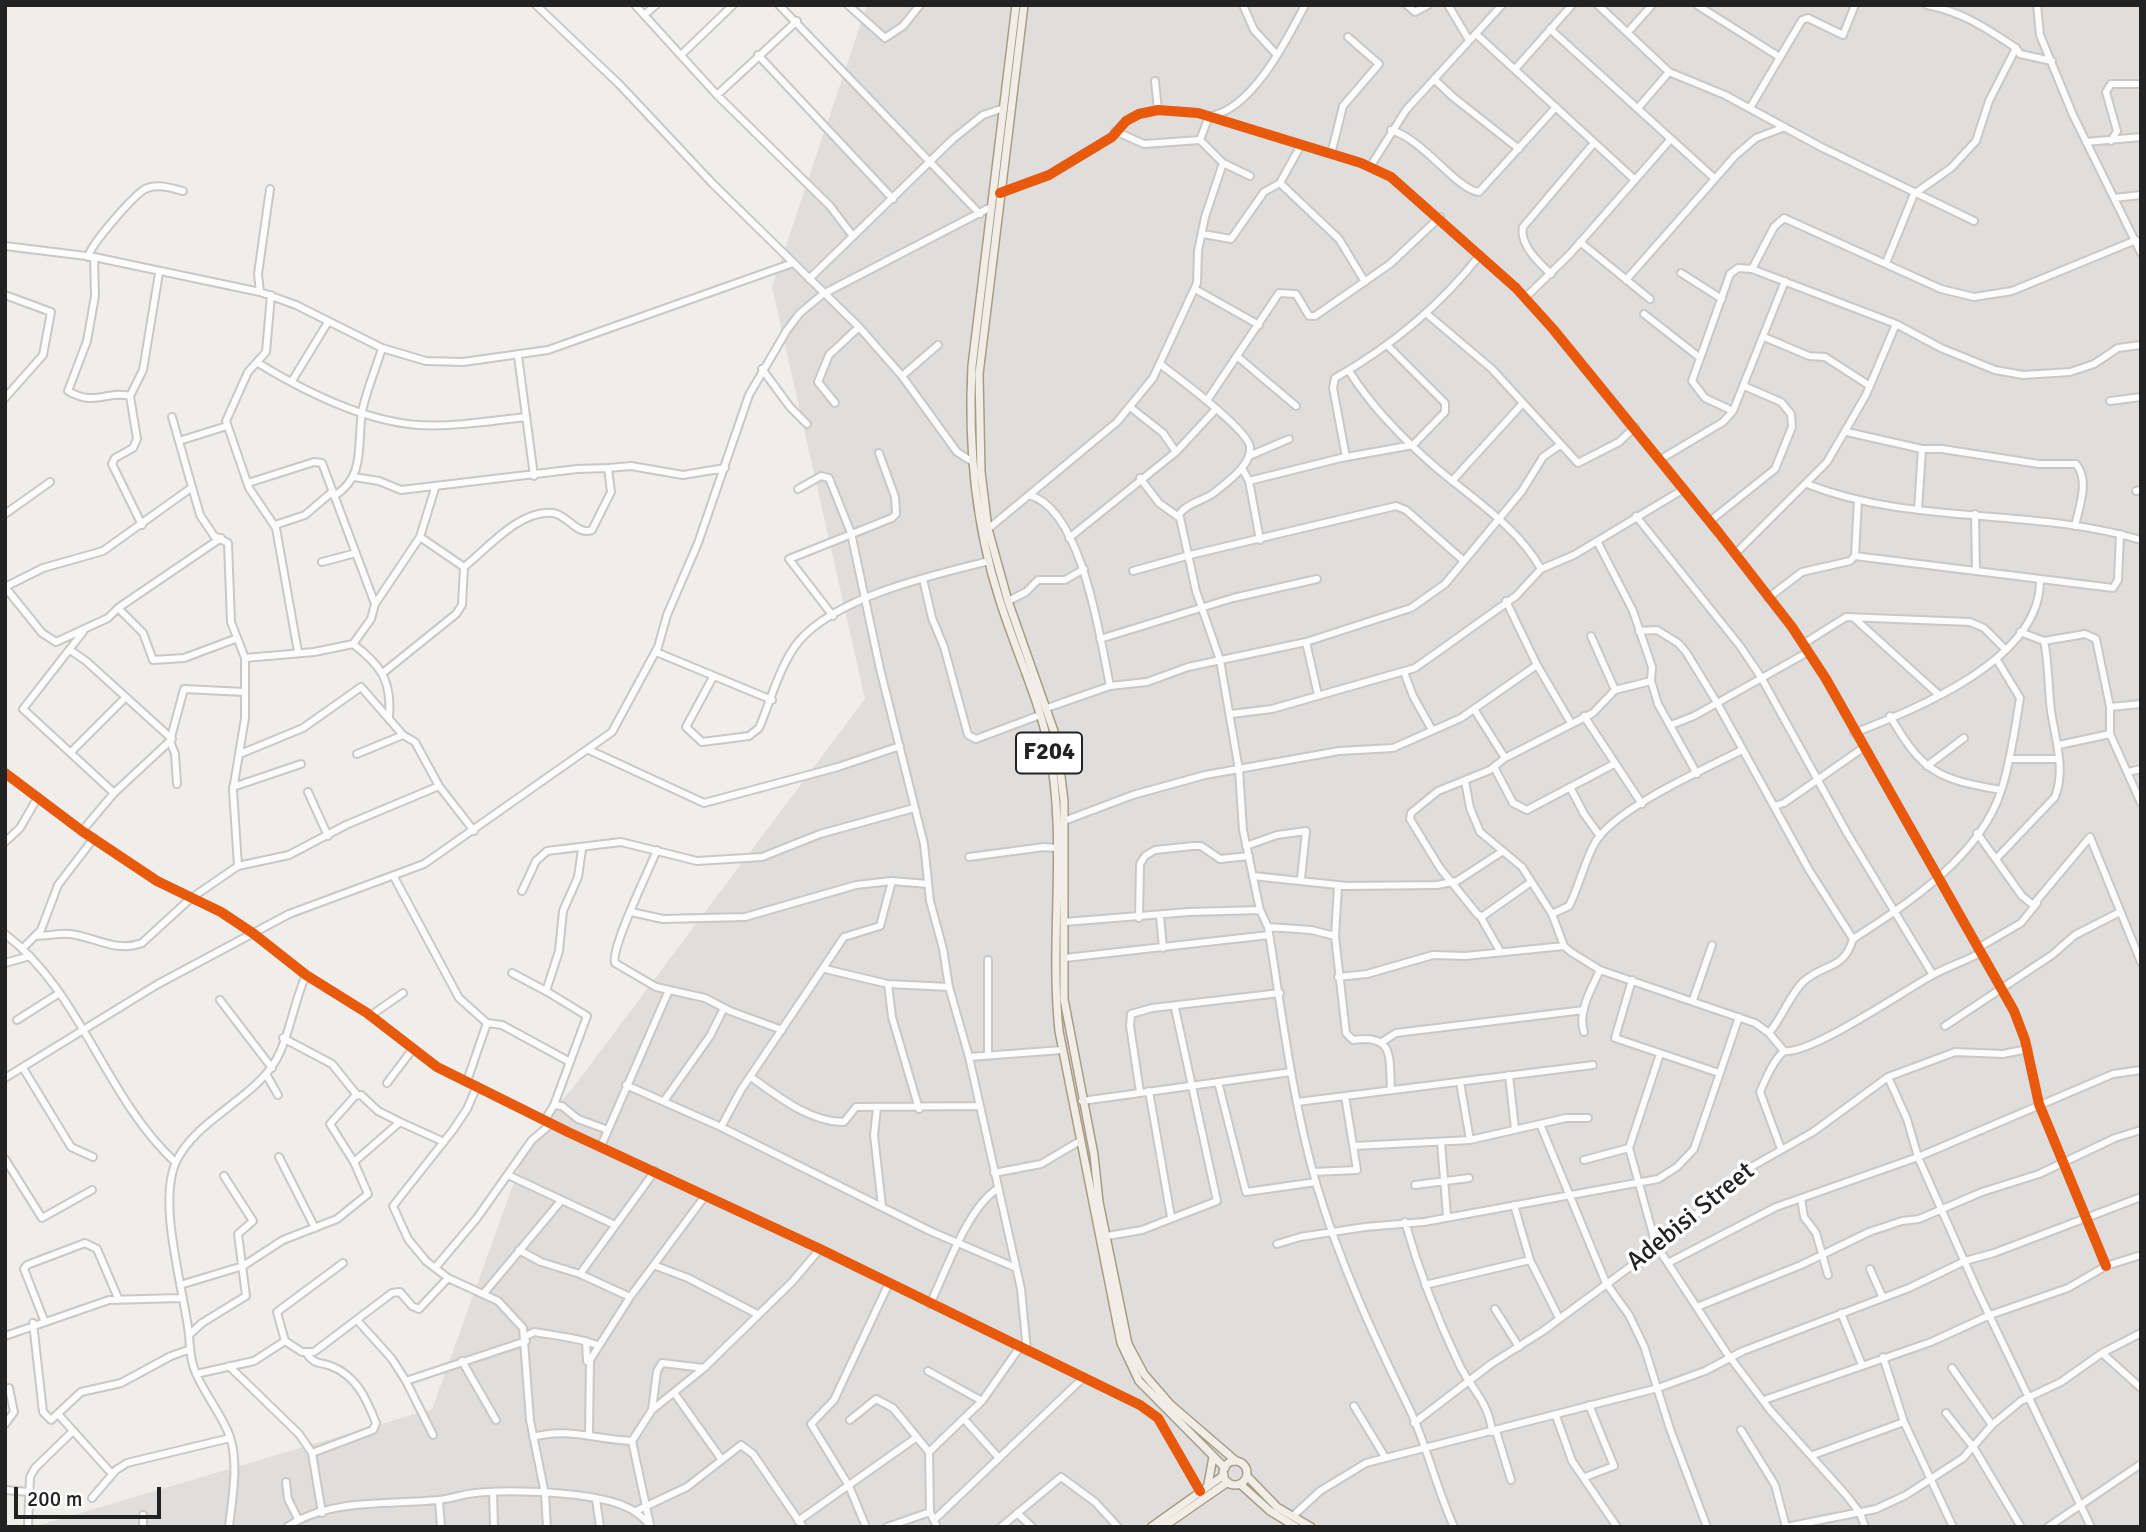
<!DOCTYPE html>
<html>
<head>
<meta charset="utf-8">
<style>
  body { margin:0 }
  #map { position:relative; width:2146px; height:1532px; overflow:hidden; background:#f0eeeb; font-family:Signika,sans-serif }
  canvas { display:block }
  .frame { position:absolute; inset:0; border:7px solid #222; pointer-events:none }
  .scale { position:absolute; left:14px; top:1487px; width:147px; height:32px; box-sizing:border-box; border:4px solid #222; border-top:0; padding-left:9px; font-size:21px; line-height:24px; white-space:nowrap; color:#222; -webkit-text-stroke:5px #fff; paint-order:stroke }
</style>
</head>
<body>
<div id="map">
<canvas width="2146" height="1532"></canvas>
<div class="frame"></div>
<div class="scale">200 m</div>
</div>
<script>
const context = document.querySelector('canvas').getContext('2d');
context.lineJoin = 'round';
function paint(path, color) {
  context.fillStyle = color;
  context.fill(path, 'evenodd');
}
function trace(path, color, width, dash) {
  context.strokeStyle = color;
  context.lineWidth = width;
  context.lineCap = dash ? 'butt' : 'round';
  context.setLineDash(dash || []);
  context.stroke(path);
}
function label(font, color, halo, rows, align = 'center') {
  context.font = font + ' Signika,sans-serif';
  context.lineWidth = 7;
  context.setLineDash([]);
  context.textBaseline = 'middle';
  context.strokeStyle = halo;
  context.fillStyle = color;
  for (const [text, x, y, turn = 0] of rows) {
    context.save();
    context.translate(x, y);
    context.rotate((+turn || 0) * Math.PI / 180);
    context.textAlign = isNaN(turn) ? turn : align;
    if (halo) context.strokeText(text, 0, 0);
    context.fillText(text, 0, 0);
    context.restore();
  }
}
paint(new Path2D(`
  M867 5H2141V1527H33L432 1409 525 1152 545 1120 575 1085 865 699 772 287Z`), '#dfdedc');
const minor = new Path2D(`
  M536 5 620 85 713 184 859 327 902 376 957 452 973 462
  M635 5 717 95 830 206 852 235
  M779 5 980 214
  M848 5 885 38 903 26 920 5
  M1243 5 1254 30 1277 55
  M1407 5 1415 12 1428 5
  M1448 5 1469 40
  M1598 5 1669 72 1725 95 1821 147 1974 221
  M1697 5 1778 56
  M1927 5C1963 12 1986 28 2016 48L2020 54 2052 61
  M2037 5 2040 35 2073 115 2141 253
  M644 15 656 5
  M1550 29 1714 178
  M1628 32 1652 5
  M1476 34 1635 180
  M681 55 733 5
  M758 55 893 199
  M1516 68 1572 5
  M1434 79 1453 97 1519 149
  M1155 81 1158 110
  M717 95 797 21
  M1638 108 1669 72
  M1750 108 1802 20 1808 18 1843 35 1855 5
  M1211 116C1253 108 1286 41 1305 5
  M1391 130C1423 139 1457 190 1479 192L1556 107
  M1115 131 1144 144 1200 140
  M2111 141 2117 131 2106 92 2111 84H2141
  M2086 142 2141 137
  M1331 154 1343 106 1379 64 1348 37
  M1223 163 1250 176
  M1370 167 1406 110 1502 5
  M1280 183 1301 145
  M1000 193 1049 175 1112 137 1126 121 1139 114 1158 110 1198 113 1361 163 1391 177 1516 288 1553 329 1719 533 1792 627 1826 679 2014 1011 2025 1040 2039 1104 2106 1266
  M2114 198 2141 195
  M1203 234 1231 239 1264 192 1280 183 1339 239 1365 282
  M1580 242 1650 299
  M5 246 94 257 260 292 296 305 382 348 426 361 463 362 548 350 793 263
  M88 257C91 244 133 196 145 189 157 183 171 188 183 191
  M94 257 95 296 87 341 68 391C95 407 107 390 130 396
  M1886 263 1914 194 1951 168 1976 141 1989 101 2016 48
  M1752 269 1774 227 1784 218 1941 289 1974 297 2012 291 2136 240
  M1681 273 1722 299
  M1551 274C1539 263 1519 244 1523 227L1594 143
  M809 279 953 139 983 115 1004 108
  M1626 280 1735 156 1756 138 1785 127
  M1195 289 1259 325
  M260 292 258 274 270 189
  M5 295 51 312 43 355 5 398
  M271 295 266 352 248 372 226 421 249 488 276 528 298 652
  M1525 298 1570 254 1670 140
  M1427 314 1492 369 1578 463 1619 442 1635 427
  M1644 314 1699 357
  M1764 337 1809 356 1825 357 1870 386
  M518 356 534 476
  M1238 357 1296 406
  M258 363C304 391 364 421 418 425 454 427 491 421 526 417
  M1160 364C1176 376 1248 430 1250 447 1252 465 1227 482 1215 492 1204 501 1186 503 1179 515
  M762 369 790 407 807 424
  M1349 371C1373 409 1406 442 1440 471 1475 500 1519 529 1541 569
  M902 376 938 345
  M292 381 328 322
  M1208 399 1279 293 1296 294 1309 316H1315L1390 264 1440 217
  M2110 401 2141 397
  M835 403 818 382 829 355 859 327
  M1130 407 1163 433 1176 452
  M1733 411 1705 398 1692 381 1730 274 1738 268 1752 269 1896 324 1941 348 1995 370 2023 375 2070 372 2094 364 2118 348 2141 345
  M1847 432 1922 449H1942L2039 464H2076C2090 480 2079 507 2075 526
  M179 441 227 426
  M1249 456 1289 439
  M1346 457 1333 388 1335 378C1392 346 1439 307 1480 255
  M1661 459 1723 422 1733 411 1785 281
  M1242 468 1249 481 1260 540
  M354 477 379 481 401 490 577 469 608 468
  M1140 478 1159 503 1180 518 1196 591 1220 660 1239 770 1243 830 1260 910 1268 927C1282 1013 1292 1099 1316 1183 1339 1261 1373 1335 1409 1408 1427 1445 1436 1488 1454 1527
  M1249 481 1341 458 1413 445 1445 412V403L1388 346
  M1452 481 1523 403
  M248 483 314 462 322 463 375 604 371 619 353 644
  M1807 484C1913 526 2032 507 2141 540
  M798 489 821 476 829 478 851 533 880 669 924 844 930 901 943 949 949 987 969 1057 1021 1289 1027 1351
  M2136 491 2141 490
  M1029 495C1082 509 1100 638 1110 686
  M334 496C366 477 357 444 362 412 366 391 376 369 382 348
  M1918 510 1922 449
  M5 514 50 482
  M1975 514 1976 570
  M1636 516 1740 646 1761 677 1847 833 1933 975
  M1710 521 1775 469 1792 427 1791 414 1781 402 1744 386
  M142 525 112 464 115 458 133 448 137 439 130 396 143 370 159 273
  M275 525 305 515 332 492
  M988 529 1117 422 1153 378 1197 283 1198 251 1205 217 1223 163 1200 140 1209 116
  M420 537 464 567
  M1069 538 1176 452 1215 410
  M1597 541 1633 611 1652 667 1651 681 1658 704 1697 774
  M1735 554 1827 462 1866 395 1896 324
  M1855 556 1858 500
  M322 562 356 553
  M1133 571 1190 555 1396 506 1406 510 1464 561
  M923 579 932 618 944 647 968 735 976 739 1040 715
  M5 587 42 633 56 642 108 618 118 608 221 538
  M5 587 43 568 103 551 191 488
  M1768 598 1802 572 1850 561 1855 556 2113 588 2118 580 2120 534
  M1008 601 1026 592 1038 580H1065L1084 569
  M1506 601 1537 665 1571 723
  M375 604 420 537 435 488
  M118 608 143 633 153 660 184 658 235 639
  M833 616 789 559 892 518 896 514 895 497 879 453
  M1854 618 1938 694
  M1639 631 1657 630 1678 643 1686 652 1716 701 1809 870 1853 939
  M83 632 23 709 114 793
  M1591 636 1615 690
  M1100 639 1233 598 1317 579
  M2044 641 2085 634 2096 639 2110 707V734L2141 803
  M1306 642 1318 695
  M1803 644 1846 617 1970 622 1984 628 2006 650
  M70 650 86 661 172 739
  M656 652 772 700
  M245 658 314 652 353 644C381 665 392 681 389 717
  M384 672 456 614 462 605 464 567C487 549 520 509 553 513 568 515 577 536 592 530L611 492 608 468 631 466 683 475 725 468
  M1404 672 1413 696 1432 730
  M713 677 686 727 702 742 749 736 759 728C771 700 780 664 799 641 838 596 933 575 989 561
  M2110 707 2141 704
  M1047 708 1110 686 1147 682 1188 667 1306 642 1411 608 1445 584 1522 491 1543 457 1560 445
  M1474 709 1505 758
  M1231 714 1272 709 1415 668 1516 596 1541 569 1574 555 1684 489
  M1584 716 1642 804
  M1890 716C1923 773 1938 779 2001 790
  M1671 725 1694 716 1808 652
  M1854 733C1916 709 2040 660 2040 581
  M170 741 175 754 177 784
  M2059 745 2110 734
  M589 750 704 803 838 767 900 746
  M71 752 126 697
  M240 754 303 728 361 687 403 735 415 742 439 786 474 831
  M357 754 403 735
  M2009 759H2058
  M1927 766 1964 738
  M1494 767 1513 803 1527 810 1614 764
  M2128 772 2141 769
  M5 773 82 831 157 881 221 912 254 934 306 975 367 1013 437 1067 568 1132 820 1249 1140 1405 1158 1418 1200 1491
  M1465 781 1470 808 1480 832 1522 867 1552 914 1564 946 1571 952 1600 970 1755 1023 1769 1033 1784 1051C1810 1055 1904 991 1931 976 1946 967 1964 962 1980 953
  M233 787 301 764
  M1570 787 1584 814 1600 836
  M308 792 328 836
  M1774 806 1784 803 1863 748
  M1064 821 1133 795 1205 775 1339 751 1393 748 1461 718 1537 665
  M82 831 114 793 170 741 184 689 245 692
  M1977 833 2022 896 2033 905 2090 837 2141 962
  M5 842 20 828 38 797
  M1246 846 1277 835 1306 831 1301 879
  M657 850C649 870 610 949 615 963L656 987 705 998 730 1011 782 1030
  M969 857 1044 847 1056 848
  M1996 859 2055 797C2066 769 2055 739 2051 711 2048 688 2049 664 2044 641L2020 632
  M238 866 289 855 346 825 439 786
  M1253 876 1347 886 1437 885 1457 881 1503 851
  M394 877 459 998 487 1023 502 1025 570 1062
  M1531 882 1483 916 1478 915 1440 868 1410 819 1411 813 1438 791 1490 770 1505 758 1593 713 1615 690 1651 681
  M522 891 536 861 547 851 621 842 697 861 762 857 820 834 914 808
  M631 912 663 919 745 917 856 885 892 881 928 884
  M1552 914 1569 906C1580 885 1584 861 1596 841 1618 807 1705 769 1742 750
  M1160 916 1163 948
  M1480 916 1500 951
  M1139 918 1140 864 1145 856 1155 850 1193 846H1201L1220 859 1249 856
  M1064 922 1189 912 1260 910
  M1268 927 1311 930 1335 936 1346 1033 1353 1040C1395 1034 1389 1057 1391 1090
  M5 934C82 993 105 1097 175 1162
  M36 936C48 936 58 933 70 934 95 937 117 953 142 943L190 899 238 866 233 790 245 718V658L231 622 228 543 214 536 200 515 172 417
  M1335 936 1338 886
  M23 948 41 930 58 885 94 838
  M1978 948 2021 923 2037 903
  M1065 958 1269 935
  M5 963 30 956
  M825 969 888 984 949 987
  M512 973 546 991
  M1338 977 1367 974 1433 955 1465 956 1564 946
  M1632 980 1615 1038 1719 1073
  M888 984 892 1017 919 1109
  M220 1000 272 1068
  M1693 1000 1712 945
  M370 1016 403 993
  M17 1020 58 994
  M1945 1026 2052 955 2075 935 2120 912
  M1584 1032C1577 1012 1592 988 1600 970
  M1769 1033C1782 1018 1790 994 1804 981 1825 963 1844 970 1853 939 1909 903 1982 855 2002 788 2011 759 2015 728 2020 698L1997 660
  M283 1038 332 1064 357 1095
  M1382 1042 1396 1033 1584 1010
  M988 1054V960
  M1660 1054 1629 1148 1656 1245 1726 1352 1770 1410 1847 1496 1860 1513 1865 1527
  M969 1057 1062 1050
  M23 1068 71 1147 93 1157
  M266 1074 278 1095
  M1509 1075 1515 1129
  M751 1077C777 1096 810 1122 844 1122L856 1107 979 1106
  M1888 1077 1907 1119 1918 1157 1979 1294 2091 1527
  M5 1078 158 984 289 914 424 864 612 732 658 647 667 615 698 543 749 395 787 330 800 313 823 294 991 207
  M467 1081 487 1023
  M1218 1082 1246 1192 1316 1182
  M1460 1082 1470 1140
  M387 1083 412 1050
  M626 1085 721 1127 930 1231 1014 1267
  M477 1086 467 1109 453 1130 393 1206 408 1239 426 1261 448 1278 498 1301 523 1328 530 1420 545 1494 547 1527
  M1149 1091 1171 1217
  M1140 1092 1130 1026 1131 1014 1152 1008 1280 993
  M664 1101 710 1036 724 1008
  M1082 1101 1291 1072
  M1297 1102 1593 1065
  M554 1105 562 1106 578 1119 608 1130
  M877 1108 874 1135 882 1206
  M545 1120 554 1105 587 1016 546 991 559 951 563 911 578 877 582 849
  M1540 1124 1606 1283 1629 1315 1644 1346 1670 1429 1707 1527
  M721 1127 741 1090 844 937 880 926 892 881
  M1441 1142 1447 1216
  M601 1146 669 990
  M1354 1146 1470 1140 1566 1118H1588
  M1781 1149 1760 1092C1766 1078 1773 1061 1784 1051
  M279 1157 315 1228
  M5 1159 42 1218 92 1190
  M1584 1160 1629 1148
  M354 1162 330 1124 355 1096 361 1095 378 1111 400 1122
  M1313 1172 1357 1170 1345 1096
  M994 1173 1041 1164 1080 1141
  M508 1175 615 1225
  M1415 1185 1469 1178
  M1801 1198 1804 1217 1816 1233 1828 1275
  M1514 1205 1530 1260 1559 1318
  M1405 1222C1419 1271 1437 1318 1459 1364 1471 1389 1489 1402 1492 1432
  M1107 1236 1142 1230 1217 1201 1175 1008
  M1277 1244 1300 1237 1365 1227 1424 1222 1658 1179 1677 1167 1694 1149 1739 1017
  M519 1250 541 1262 580 1274 630 1297
  M1668 1263 1776 1207 1918 1157 2113 1074 2141 1070
  M656 1266 688 1278 757 1314
  M435 1268 477 1218 532 1140 551 1124
  M1870 1269 1883 1298
  M580 1274 655 1171
  M180 1285 243 1266 283 1240 337 1219 368 1194 354 1162 400 1122 444 1142
  M1425 1285 1530 1260
  M485 1292 560 1202
  M930 1304C946 1271 967 1209 997 1189
  M1697 1307 1801 1265 1869 1232 1902 1221 1919 1219 1982 1192 2039 1174 2115 1138 2141 1130
  M1495 1309 1519 1347
  M1841 1313 1862 1365
  M44 1320 24 1269 27 1265 85 1243 97 1249 118 1298
  M357 1320 392 1359 406 1381 526 1341
  M33 1323 43 1412 51 1420 81 1392 121 1383 171 1356 188 1350
  M189 1335 202 1323 246 1296 238 1234 253 1221 224 1176
  M5 1336 109 1300 181 1298
  M526 1336 534 1332C556 1336 577 1337 597 1345
  M285 1341 277 1312 343 1263
  M586 1341 587 1361
  M2102 1353 2141 1388
  M307 1354C315 1365 320 1362 331 1366 357 1376 367 1400 376 1423L373 1430 312 1453
  M1883 1357 1904 1422 1953 1527
  M462 1361 496 1420
  M229 1366 299 1434 312 1453 322 1513
  M1952 1368 1992 1425
  M928 1371 982 1401
  M196 1374 254 1361 285 1341 302 1352H314L392 1293 400 1292 412 1306 419 1309 448 1278
  M406 1381 433 1435
  M675 1394 722 1460
  M1764 1400 1931 1342 1990 1315 2068 1288 2106 1266 2141 1255
  M1354 1406 1385 1457
  M652 1410 657 1371 662 1363 704 1368
  M1946 1413 1974 1448 2021 1527
  M58 1414 112 1474
  M1556 1416 1572 1461 1617 1527
  M964 1419 999 1458
  M850 1420 876 1399 893 1408 929 1452 930 1512 937 1527
  M1414 1423 1491 1364 1543 1331 1638 1261 1664 1237 1689 1221 1737 1175 1813 1132 1888 1077 1955 1052 2003 1054 2028 1049
  M5 1424 14 1412 9 1388
  M1741 1430 1775 1485 1786 1527 1876 1509 1906 1495 1963 1458 1992 1425 2021 1401 2061 1382 2102 1353 2141 1333
  M1496 1431 1511 1480
  M589 1433 590 1360 630 1297 705 1196
  M533 1437C568 1427 597 1440 632 1441L652 1410 704 1368 792 1282 820 1249
  M632 1441 650 1525
  M929 1452 982 1401 1020 1347
  M1813 1455 1904 1422
  M1585 1477 1614 1466 1589 1405
  M286 1482 288 1499 298 1519
  M5 1490 29 1492
  M493 1492 494 1527
  M92 1498 116 1470 127 1463 230 1438
  M596 1499 600 1527
  M439 1500 441 1527
  M636 1511 687 1487 741 1445 753 1454 803 1527
  M1017 1513 1032 1527
  M143 1515V1527
  M1293 1516 1320 1491 1366 1463 1658 1388 1705 1371 1743 1351 1909 1288 1965 1261 1994 1253 2141 1197
  M934 1520 1084 1377
  M798 1521 917 1437
  M28 1527 30 1477 35 1468 73 1431
  M229 1527C232 1499 239 1464 230 1437 222 1414 204 1394 195 1371 190 1359 190 1348 189 1335 184 1290 157 1203 176 1162 193 1124 244 1103 270 1069 288 1047 293 1003 306 975
  M287 1527C329 1498 390 1505 438 1500 451 1499 463 1494 475 1493 512 1489 592 1492 624 1506 635 1510 642 1517 650 1525
  M866 1527 849 1486 811 1424 834 1400 889 1283
  M887 1527 930 1512
  M1001 1527 1061 1477 1095 1502 1118 1527
  M2048 1527 2141 1464`);
const major = new Path2D(`
  M1016 5 972 366C968 444 975 523 999 598 1014 647 1037 694 1048 744 1068 838 1049 936 1059 1031L1121 1343 1139 1381 1225 1468
  M1024 5 979 374 981 472 988 529 1008 601 1056 737 1064 801V999L1094 1155 1099 1202 1128 1344 1144 1374 1171 1405 1236 1461
  M1223 1473a12 12 0 1 1 24 0a12 12 0 1 1-24 0Z
  M1247 1476 1277 1507 1311 1527
  M1208 1484 1213 1457
  M1240 1484 1270 1511 1296 1527
  M1151 1527 1224 1475
  M1163 1527 1228 1482`);
trace(minor, '#c9c8c7', 10);
trace(major, '#a79c86', 10);
trace(minor, '#fdfcfc', 6);
trace(major, '#f3ede7', 7);
trace(new Path2D(`
  M1000 193 1049 175 1112 137 1126 121 1139 114 1158 110 1198 113 1361 163 1391 177 1516 288 1553 329 1719 533 1792 627 1826 679 2014 1011 2025 1040 2039 1104 2106 1266
  M5 773 82 831 157 881 221 912 254 934 306 975 367 1013 437 1067 568 1132 820 1249 1140 1405 1158 1418 1200 1491`), '#e8590c', 10);
for (const [x, y, w] of [
  [1049,753,66]
]) {
  const box = new Path2D();
  box.roundRect(x - w / 2, y - 20.5, w, 41, 5);
  context.fillStyle = '#fff';
  context.fill(box);
  trace(box, '#222', 2);
}
label('bold 24px', '#222', null, [
  ["F204",1049,753]
]);
label('26px', '#222', '#fff', [
  ["Adebisi Street",1691,1217,-39]
]);
</script>
</body>
</html>
